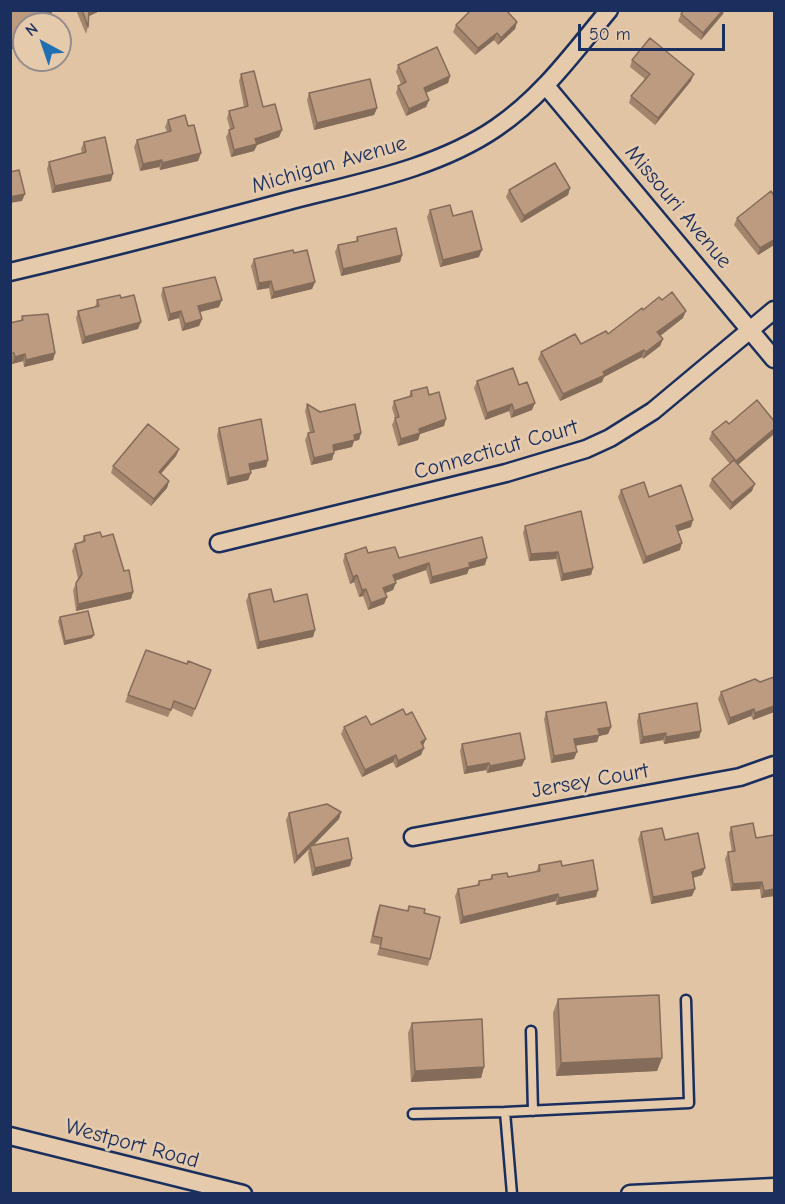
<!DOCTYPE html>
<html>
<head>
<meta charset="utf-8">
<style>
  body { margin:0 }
  #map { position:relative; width:785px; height:1204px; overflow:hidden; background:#e1c4a4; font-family:"Comic Neue",sans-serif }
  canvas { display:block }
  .frame { position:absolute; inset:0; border:12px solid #1b2f5e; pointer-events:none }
  .north { position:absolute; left:12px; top:12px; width:60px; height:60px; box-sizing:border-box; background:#e5caac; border:2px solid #948c8d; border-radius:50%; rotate:320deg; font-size:16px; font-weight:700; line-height:24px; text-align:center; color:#1b2f5e }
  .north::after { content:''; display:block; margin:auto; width:21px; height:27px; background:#1f6fb2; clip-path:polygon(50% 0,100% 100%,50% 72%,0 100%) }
  .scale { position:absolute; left:578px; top:24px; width:147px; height:27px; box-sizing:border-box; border:3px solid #1b2f5e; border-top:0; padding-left:8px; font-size:18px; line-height:21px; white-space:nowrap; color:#1b2f5e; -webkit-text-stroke:4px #e5caac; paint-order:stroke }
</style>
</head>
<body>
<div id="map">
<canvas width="785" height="1204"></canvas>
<div class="frame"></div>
<div class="north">N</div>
<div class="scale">50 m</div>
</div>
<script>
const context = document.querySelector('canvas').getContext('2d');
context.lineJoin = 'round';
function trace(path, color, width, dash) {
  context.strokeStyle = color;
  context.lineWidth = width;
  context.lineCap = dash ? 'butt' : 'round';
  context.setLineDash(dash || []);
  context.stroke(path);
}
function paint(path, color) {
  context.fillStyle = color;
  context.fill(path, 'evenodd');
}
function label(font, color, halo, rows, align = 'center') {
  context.font = font + ' "Comic Neue",sans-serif';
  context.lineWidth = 6;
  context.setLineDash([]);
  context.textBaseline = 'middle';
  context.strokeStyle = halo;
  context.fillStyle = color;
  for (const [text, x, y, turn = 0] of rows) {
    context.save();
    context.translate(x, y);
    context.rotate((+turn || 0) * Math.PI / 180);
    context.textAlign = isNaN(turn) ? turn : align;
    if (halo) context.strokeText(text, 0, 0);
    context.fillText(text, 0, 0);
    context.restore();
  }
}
const service = new Path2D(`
  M531 1031 533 1111
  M413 1114 505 1112
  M512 1194 505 1112 689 1103 686 1000`);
const minor = new Path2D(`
  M546 86 774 359
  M10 272C103 250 195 226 288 201 357 183 436 169 496 128 542 97 574 52 609 10
  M219 543 506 473 586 449 610 438 653 411 774 310
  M413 837 740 777 774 765
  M10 1136 243 1194
  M630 1194 774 1187`);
trace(service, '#1b2f5e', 13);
trace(minor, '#1b2f5e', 21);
trace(service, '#e5caac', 8);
trace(minor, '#e5caac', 16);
paint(new Path2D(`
  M76 10H102L89 16 88 27 86 34Z
  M684 10H724L723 14 701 40 678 21 681 14Z
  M517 22 515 29 498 45 494 40 475 55 453 32 456 25Z
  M632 60 691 81 655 125 629 103 631 96 645 79 630 67Z
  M398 65 450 76 448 83 426 93 429 100 426 107 406 116 396 93 398 86 401 84 396 72Z
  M241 74 263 107 282 130 279 137 257 145 254 151 231 157 226 137 230 129 227 118 229 111 244 107 239 81Z
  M309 93 377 108 374 115 314 130 307 100Z
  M168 120 188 126 201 153 198 161 160 170 159 167 140 171 134 147 137 140 167 132 165 127Z
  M84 142 111 181 52 193 47 169 49 162 82 153 81 149Z
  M570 188 568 195 521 223 506 197 509 190Z
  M430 210 479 257 440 267 427 217Z
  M737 218 774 245 758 255 734 225Z
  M357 237 402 255 400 262 341 276 335 252 338 245 356 241Z
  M294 253 315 282 312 289 271 299 269 288 257 290 251 266 254 259Z
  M163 288 219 307 200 312 202 319 199 326 182 331 179 318 168 321 161 295Z
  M121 298 138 329 82 344 76 318 78 311 95 307 97 300Z
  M662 300 683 318 660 336 663 339 660 346 643 359 642 357 604 377 602 382 560 401 538 359 541 352 581 344 608 334 643 310Z
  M22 316 55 353 53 360 24 367 23 361 12 364 11 360Z
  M477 381 519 385 532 410 511 418 509 411 485 420 474 388Z
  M411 391 429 395 446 419 444 426 420 434 418 440 398 446 392 425 395 418 392 408 394 401 409 396Z
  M307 404 320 412 361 433 359 440 354 441 352 447 334 451 332 460 311 465 305 440 308 433H310L305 411Z
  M729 424 774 434 738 465 752 491 730 510 709 486 712 479 730 464 709 439 712 432Z
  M219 428 268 460 266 467 250 470 251 473 248 480 227 485 217 435Z
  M179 449 176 456 161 474 169 481 167 488 151 506 111 473 113 466Z
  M621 490 649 497 691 527 678 531 680 550 643 564 618 497Z
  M525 526 593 568 591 575 561 581 556 559 529 561 523 533Z
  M84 536 102 537 124 571 133 592 131 599 76 611 73 590 78 579 72 551 75 544 82 542Z
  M368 553 399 558 485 565 469 569 467 574 430 584 426 570 395 581 393 590 385 593 387 597 384 604 368 610 363 596 359 597 354 582 350 584 343 561 345 554Z
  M249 594 315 630 313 637 257 649 246 601Z
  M60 617 92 638 64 645 58 621Z
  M146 650 187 664 211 670 192 717 172 708 168 717 125 702Z
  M774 677V712L753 720 751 716 728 725 718 699 721 692 760 682Z
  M546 712 611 727 608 734 599 736 597 742 575 746 574 759 551 763 544 719Z
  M639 714 701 731 699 738 664 744 663 740 640 744 637 721Z
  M371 725 423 747 421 755 396 768 393 762 362 777 341 734 344 727Z
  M462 744 522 766 487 773 486 770 464 774 460 751Z
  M341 812 339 819 312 846 352 859 350 866 312 876 308 853 309 849 294 864 286 820 289 813Z
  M731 827 756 838 774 835V896L761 898 760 889 731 891 725 859 728 852H732L729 834Z
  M641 832 702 875 693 878 692 896 651 904 638 839Z
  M539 865 562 866 596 897 556 905V901L460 924 455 896 458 889 477 885 479 881 490 879 492 875 508 877 536 872Z
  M380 905 408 911 409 906 424 913 430 959 428 966 377 955 380 945 370 943 377 912Z
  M558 999 662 1058 657 1071 556 1076 553 1013Z
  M412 1023 484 1067 481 1078 411 1082 408 1033Z`), '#a3856e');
paint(new Path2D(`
  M51 10H53L49 20 41 24 38 17Z
  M89 10H102L87 17Z
  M723 10H724L723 14 701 40 703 33Z
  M517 22 515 29 498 45 501 38Z
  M497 33 494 40 475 55 478 48Z
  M24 35V44L10 50V42Z
  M694 74 691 81 655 125 658 118Z
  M450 76 448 83 421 95 424 88Z
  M429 100 426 107 406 116 409 109Z
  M377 108 374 115 314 130 317 123Z
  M282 130 279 137 257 145 254 151 231 157 234 150 255 139Z
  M201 153 198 161 160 170 162 163Z
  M162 160 159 167 140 171 143 164Z
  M113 174 111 181 52 193 55 186Z
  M570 188 568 195 521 223 524 216Z
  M25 194 22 201 10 203V197Z
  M774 240V245L758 255 760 248Z
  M482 250 479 257 440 267 443 260Z
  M402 255 400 262 341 276 343 269Z
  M271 281 269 288 257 290 259 283Z
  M315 282 312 289 271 299 274 292Z
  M222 300 219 307 196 313 198 306Z
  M181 311 179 318 168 321 170 314Z
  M686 311 683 318 655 340 657 332Z
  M202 319 199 326 182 331 185 324Z
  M141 322 138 329 82 344 85 337Z
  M663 339 660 346 643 359 646 352Z
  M644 350 642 357 604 377 602 382 560 401 563 394Z
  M55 353 53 360 24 367 26 360Z
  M25 354 23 361 12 364 15 357Z
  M535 403 532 410 511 418 514 411Z
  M512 404 509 411 485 420 487 413Z
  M446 419 444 426 420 434 418 440 398 446 401 439 419 429Z
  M774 429V434L734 468 736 461Z
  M361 433 359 440 354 441 352 447 330 452 333 445 354 435Z
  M179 449 176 456 156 479 159 472Z
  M334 453 332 460 311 465 314 458Z
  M268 460 266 467 247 471 249 464Z
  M251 473 248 480 227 485 229 478Z
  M169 481 167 488 151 506 154 499Z
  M755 484 752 491 730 510 732 503Z
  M693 520 691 527 673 533 676 526Z
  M682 543 680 550 643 564 646 557Z
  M558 552 556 559 529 561 531 554Z
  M487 558 485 565 469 569 467 574 430 584 432 577 469 563Z
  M429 563 426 570 391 582 393 575Z
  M593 568 591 575 561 581 563 574Z
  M357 575 354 582 350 584 353 577Z
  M396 583 393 590 381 595 383 588Z
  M366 589 363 596 359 597 362 590Z
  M133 592 131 599 76 611 78 604Z
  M387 597 384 604 368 610 371 603Z
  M315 630 313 637 257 649 259 642Z
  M94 635 92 638 64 645 65 641Z
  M774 706V712L753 720 755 713Z
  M754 709 751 716 728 725 730 718Z
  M611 727 608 734 599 736 597 742 572 746 574 739 598 729Z
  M701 731 699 738 664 744 666 737Z
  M666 733 663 740 640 744 643 737Z
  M426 739 423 746 421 742Z
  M424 748 421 755 396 768 398 761Z
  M577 752 574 759 551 763 554 756Z
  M396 755 393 762 362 777 365 770Z
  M525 759 522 766 487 773 490 766Z
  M489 763 486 770 464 774 467 767Z
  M341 812 339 819 311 848 310 846 309 849 294 864 297 857Z
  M352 859 350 866 312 876 315 868Z
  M705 868 702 875 689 879 692 872Z
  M762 882 760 889 731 891 733 884Z
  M695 889 692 896 651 904 653 897Z
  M774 889V896L761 898 764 891Z
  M598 890 596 897 556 905 559 898Z
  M558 894 556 901 460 924 463 917Z
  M662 1058 657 1071 556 1076 561 1063Z
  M484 1067 481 1078 411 1082 415 1071Z`), '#846c5a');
const building = new Path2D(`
  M10 10H51L38 17 42 24H24V35L10 42Z
  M82 10H89L88 27Z
  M471 10H506L517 22 501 38 497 33 478 48 456 25Z
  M684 10H723L703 33 681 14Z
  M650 38 694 74 658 118 631 96 650 74 632 60Z
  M437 47 450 76 424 88 429 100 409 109 398 86 406 82 398 65Z
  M254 71 263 107 275 104 282 130 255 139 257 144 234 150 229 130 234 128 229 111 248 106 241 74Z
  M370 79 377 108 317 123 309 93Z
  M185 115 188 126 194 125 201 153 162 163V160L143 164 137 140 171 131 168 120Z
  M105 137 113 174 55 186 49 162 86 152 84 142Z
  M555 163 570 188 524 216 509 190Z
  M19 170 25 194 10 197V172Z
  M771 191 774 196V240L760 248 737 218Z
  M450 205 453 216 472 211 482 250 443 260 430 210Z
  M396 228 402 255 343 269 338 245 358 241 357 237Z
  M293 250 294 253 307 250 315 282 274 292 271 281 259 283 254 259Z
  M215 277 222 300 198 306 202 319 185 324 181 311 170 314 163 288Z
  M672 292 686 311 657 332 663 339 646 352 644 350 603 372 605 375 563 394 541 352 575 334 581 344 606 331 608 334 642 308 643 310 659 297 662 300Z
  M120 295 121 298 134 295 141 322 85 337 78 311 99 306 97 300Z
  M48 314 55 353 26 360 25 354 15 357 14 353H10V323L23 320 22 316Z
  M513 368 519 385 527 382 535 403 514 411 512 404 487 413 477 381Z
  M427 387 429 395 439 392 446 419 419 429 420 433 401 439 395 418 399 417 394 401 412 396 411 391Z
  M757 400 774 421V429L736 461 712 432 726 421 729 424Z
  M307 404 320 412 355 404 361 433 354 435 355 440 333 445 334 453 314 458 308 433 314 432Z
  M261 419 268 460 249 464 251 473 229 478 219 428Z
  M148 424 179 449 159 472 169 481 154 499 113 466Z
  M734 460 755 484 732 503 712 479Z
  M644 482 649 497 681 485 693 520 676 526 682 543 646 557 621 490Z
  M581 511 593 568 563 574 558 552 531 554 525 526Z
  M100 532 102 537 113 534 124 571 129 570 133 592 78 604 76 583 82 574 75 544 85 541 84 536Z
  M482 537 487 558 469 563 470 567 432 577 429 563 393 575 396 583 383 588 387 597 371 603 366 589 362 590 357 575 353 577 345 554 366 547 368 553 395 547 399 558Z
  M271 589 274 602 307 594 315 630 259 642 249 594Z
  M88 611 94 635 65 641 60 617Z
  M146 650 187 664 188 661 211 670 195 709 174 701 171 710 128 695Z
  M774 677V706L755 713 754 709 730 718 721 692 755 679 760 682Z
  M606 702 611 727 598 729 600 735 574 739 577 752 554 756 546 712Z
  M697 703 701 731 666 737V733L643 737 639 714Z
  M403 709 406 715 412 712 426 739 421 742 424 748 398 761 396 755 365 770 344 727 366 716 371 725Z
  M520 733 525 759 490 766 489 763 467 767 462 744Z
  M327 804 341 812 297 857 289 813Z
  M753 823 756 838 774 835V889L764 891 762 882 733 884 728 852 735 851 731 827Z
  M662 828 665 840 698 833 705 868 692 872 695 889 653 897 641 832Z
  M348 838 352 859 315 868 310 846Z
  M593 860 598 890 559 898 558 894 463 917 458 889 479 885V881L492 879V875L507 873 508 877 540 871 539 865 561 861 562 866Z
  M380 905 408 911 409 906 425 909 424 913 440 917 430 959 380 948 382 938 373 936Z
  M659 995 662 1058 561 1063 558 999Z
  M482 1019 484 1067 415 1071 412 1023Z`);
paint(building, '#bd9b80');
trace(building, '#846c5a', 1.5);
label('22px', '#1b2f5e', '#e5caac', [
  ["Michigan Avenue",329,165,-16],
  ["Missouri Avenue",678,207,50],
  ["Connecticut Court",496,450,-16],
  ["Jersey Court",590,781,-10],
  ["Westport Road",132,1144,15]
]);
</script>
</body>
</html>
